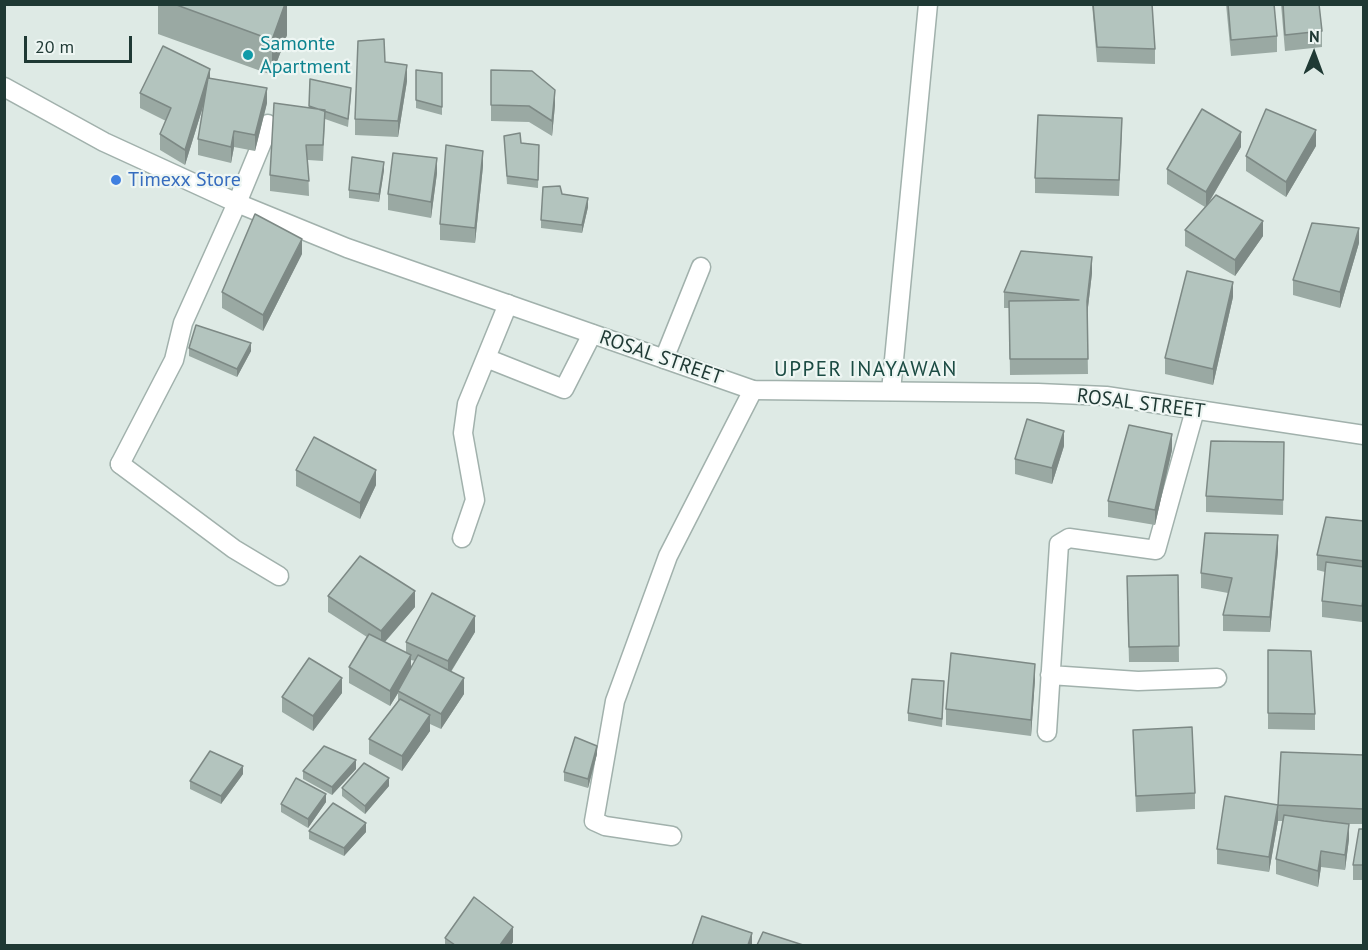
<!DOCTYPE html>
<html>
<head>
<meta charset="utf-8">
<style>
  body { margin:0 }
  #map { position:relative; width:1368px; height:950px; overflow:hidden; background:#deeae5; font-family:"PT Sans",sans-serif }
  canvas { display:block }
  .frame { position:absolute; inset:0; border:6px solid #1f3934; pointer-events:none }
  .north { position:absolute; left:1284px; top:24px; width:60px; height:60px; -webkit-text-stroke:4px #eef6f3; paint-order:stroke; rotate:1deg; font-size:16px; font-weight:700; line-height:24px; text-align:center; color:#1f3934 }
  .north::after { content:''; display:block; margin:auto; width:21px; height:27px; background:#1f3934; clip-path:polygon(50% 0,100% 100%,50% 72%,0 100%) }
  .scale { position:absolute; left:24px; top:36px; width:108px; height:27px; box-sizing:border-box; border:3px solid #1f3934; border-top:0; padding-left:8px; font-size:18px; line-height:21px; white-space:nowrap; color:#1f3934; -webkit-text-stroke:4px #eef6f3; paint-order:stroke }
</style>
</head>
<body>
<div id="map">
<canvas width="1368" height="950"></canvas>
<div class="frame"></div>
<div class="north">N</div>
<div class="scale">20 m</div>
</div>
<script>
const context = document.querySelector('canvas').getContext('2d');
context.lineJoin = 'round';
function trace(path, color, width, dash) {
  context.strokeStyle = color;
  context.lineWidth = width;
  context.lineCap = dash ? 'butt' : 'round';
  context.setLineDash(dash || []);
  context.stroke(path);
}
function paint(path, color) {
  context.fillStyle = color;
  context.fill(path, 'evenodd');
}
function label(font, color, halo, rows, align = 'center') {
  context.font = font + ' "PT Sans",sans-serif';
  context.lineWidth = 4.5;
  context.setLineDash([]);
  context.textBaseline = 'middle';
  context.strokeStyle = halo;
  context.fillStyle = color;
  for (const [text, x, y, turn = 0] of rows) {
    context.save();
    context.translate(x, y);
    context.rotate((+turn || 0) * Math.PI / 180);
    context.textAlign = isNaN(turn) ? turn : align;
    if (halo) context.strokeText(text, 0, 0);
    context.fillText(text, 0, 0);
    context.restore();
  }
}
const service = new Path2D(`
  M486 358 564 389 592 334
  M664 359 701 267
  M120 464 234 549 279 576
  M462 538 475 500 463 433 467 404 508 304`);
const minor = new Path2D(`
  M891 391 928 4
  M120 464 174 360 183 323 237 203 263 140 268 124
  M1050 675 1138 681 1217 678
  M1047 732 1059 544 1069 538 1156 550 1195 410
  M672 836 605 826 594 821 615 701 668 556 753 390`);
const tertiary = new Path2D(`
  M4 87 104 142 237 203 347 248 753 390 1038 393 1106 396 1364 435`);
trace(service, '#a1b1ac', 21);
trace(minor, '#a1b1ac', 21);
trace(tertiary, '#a1b1ac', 21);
trace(service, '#fff', 18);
trace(minor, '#fff', 18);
trace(tertiary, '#fff', 18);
paint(new Path2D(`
  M158 4H287V35L272 75 158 34Z
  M1092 4H1152L1155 49V64L1097 62Z
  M1226 4H1274L1277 36V52L1231 56Z
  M1281 4H1319L1322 31V47L1285 51Z
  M385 62 407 81 398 137 355 135V119Z
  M416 70 442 73V115L416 108Z
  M491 70 555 105 552 136 529 122 491 121Z
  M210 79 267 103 255 151 234 147 231 163 198 155V139L204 103 185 165 160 150V134L166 121 140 108V93Z
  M310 79 351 96 348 127 325 119 323 161 308 160 309 196 270 191V175L309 108Z
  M1122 134 1119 196 1035 193V178Z
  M504 136 521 143 539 145 538 188 507 184Z
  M1316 146 1286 197 1246 171V156Z
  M1241 147 1207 206 1263 236 1235 276 1185 246V230L1205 207 1167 184V169Z
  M483 166 475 243 440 240V224Z
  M384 170 379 202 349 198V190Z
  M437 173 431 218 388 210V194Z
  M562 194 588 207 582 233 541 228V220Z
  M1359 243 1340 308 1293 295V280Z
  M302 254 263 331 222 308V292Z
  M1092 273 1087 315 1088 374 1010 375 1009 308H1004V292Z
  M1233 297 1213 385 1165 374V358Z
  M189 348 251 351 237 377 189 356Z
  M1284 442 1283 515 1206 512V496Z
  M1064 446 1052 484 1015 474V459Z
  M1172 450 1155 525 1108 517V501Z
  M296 470 376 485 360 519 296 486Z
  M1364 521V610L1362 622 1322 617V601L1325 572 1317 570V555Z
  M1278 551 1270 632 1223 631V615L1228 593 1201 588V573Z
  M1178 575 1179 662H1129L1127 591Z
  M328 596 415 607 385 642 406 653V642L475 632 451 672 464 694 441 729 430 724V731L402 771 369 754V739L398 701V693L390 706 349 683V667L367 637 328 612ZM411 660 415 661 411 668Z
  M1268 650 1315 714V730L1268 729Z
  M1035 679 1031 736 946 725V709Z
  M944 689 942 727 908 721V713Z
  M342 693 313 731 282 712V697Z
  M1133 730 1195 793V809L1136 812Z
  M597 754 588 788 564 781V772Z
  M1364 755V824H1349V839L1345 870 1321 867 1318 887 1276 874V859L1283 821H1278L1269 872 1217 864V849L1278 805Z
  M356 769 332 795 303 779V771Z
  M243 774 221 804 190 789V781Z
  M389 786 365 814 342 796V788Z
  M326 802 308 828 281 812V804Z
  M1364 829V880H1353V865Z
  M309 831 366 832 344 856 309 839Z
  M445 938 513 942 511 945H445Z`), '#9aa9a3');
paint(new Path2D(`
  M285 4H287V35L272 75V40Z
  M407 65V81L398 137V121Z
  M210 69V84L185 165V150Z
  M267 88V103L255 151V135Z
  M555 90V105L552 136V121Z
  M1316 130V146L1286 197V182Z
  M234 131V147L231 163V147Z
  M1241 132V147L1206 207V192Z
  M483 151V166L475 243V228Z
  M437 158V173L431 218V202Z
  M384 162V170L379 202V194Z
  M588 198V207L582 233V225Z
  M1263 221V236L1235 276V260Z
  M1359 228V243L1340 308V292Z
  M302 239V254L263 331V315Z
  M1092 257V273L1087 316V301Z
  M1233 282V297L1213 385V369Z
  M251 343V351L237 377V369Z
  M1064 431V446L1052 484V468Z
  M1172 434V450L1155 525V510Z
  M376 470V485L360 519V503Z
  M1278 535V551L1270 632V617Z
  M415 591V607L381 646V631Z
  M1364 594V610L1362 622V606Z
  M475 616V632L448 676V661Z
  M411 655V671L398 691V693L390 706V691Z
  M1035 664V679L1031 736V720Z
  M342 678V693L313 731V716Z
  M464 678V694L441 729V714Z
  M430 715V731L402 771V756Z
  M597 746V754L588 788V779Z
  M356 760V769L332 795V787Z
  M243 766V774L221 804V796Z
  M389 778V786L365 814V806Z
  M326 794V802L308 828V819Z
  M1278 805V821L1269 872V857Z
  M366 823V832L344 856V848Z
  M1349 824V839L1345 870V855Z
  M1321 851V867L1318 887V871Z
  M513 927V942L511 945H500Z
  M752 933V945H748Z`), '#7d8985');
const building = new Path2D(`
  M174 4H285L272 40Z
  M1093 4H1152L1155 49 1097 47Z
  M1228 4H1274L1277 36 1231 40Z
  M1283 4H1319L1322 31 1285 35Z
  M384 39 385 62 407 65 398 121 355 119 358 41Z
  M163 46 210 69 185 150 160 134 171 108 140 93Z
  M416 70 442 73V107L416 100Z
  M491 70 532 71 555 90 552 121 529 106 491 105Z
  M208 78 267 88 255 135 234 131 231 147 198 139Z
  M310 79 351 88 348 119 309 106Z
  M274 103 325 110 323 145H306L309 181 270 175Z
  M1202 109 1241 132 1206 192 1167 169Z
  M1266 109 1316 130 1286 182 1246 156Z
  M1038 115 1122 118 1119 180 1035 178Z
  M520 133 521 143 539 145 538 180 507 176 504 136Z
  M446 145 483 151 475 228 440 224Z
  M393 153 437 158 431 202 388 194Z
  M352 157 384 162 379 194 349 190Z
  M560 186 562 194 588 198 582 225 541 220 543 187Z
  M1216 195 1263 221 1235 260 1185 230Z
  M255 214 302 239 263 315 222 292Z
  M1312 223 1359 228 1340 292 1293 280Z
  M1021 251 1092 257 1087 301 1088 359H1010L1009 301 1079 300 1004 292Z
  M1187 271 1233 282 1213 369 1165 358Z
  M196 325 251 343 237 369 189 348Z
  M1027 419 1064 431 1052 468 1015 459Z
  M1129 425 1172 434 1155 510 1108 501Z
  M314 437 376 470 360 503 296 470Z
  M1211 441 1284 442 1283 500 1206 496Z
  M1326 517 1364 521V561L1317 555Z
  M1205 533 1278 535 1270 617 1223 615 1232 578 1201 573Z
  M360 556 415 591 381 631 328 596Z
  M1326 562 1364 567V594L1362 606 1322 601Z
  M1178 575 1179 646 1129 647 1127 576Z
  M432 593 475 616 448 661 406 642Z
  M369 634 411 655 390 691 349 667Z
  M1268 650 1311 651 1315 714 1268 713Z
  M951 653 1035 664 1031 720 946 709Z
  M418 655 464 678 441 714 398 691Z
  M309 658 342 678 313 716 282 697Z
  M912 679 944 681 942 719 908 713Z
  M400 699 430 715 402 756 369 739Z
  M1192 727 1195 793 1136 796 1133 730Z
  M575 737 597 746 588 779 564 772Z
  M324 746 356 760 332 787 303 771Z
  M210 751 243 766 221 796 190 781Z
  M1281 752 1364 755V809L1278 805Z
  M364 763 389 778 365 806 342 788Z
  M296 778 326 794 308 819 281 804Z
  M1225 796 1278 805 1269 857 1217 849Z
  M333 803 366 823 344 848 309 831Z
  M1284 815 1324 821 1349 824 1345 855 1321 851 1318 871 1276 859Z
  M1359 829H1364V865H1353Z
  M474 897 513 927 500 945H455L445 938Z
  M702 916 752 933 748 945H692Z
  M763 932 803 945H757Z`);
paint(building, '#b3c4be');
trace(building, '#7d8985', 1.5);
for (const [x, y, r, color] of [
  [248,55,6,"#0f9aa8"],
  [116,180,6,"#3f7fe0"]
]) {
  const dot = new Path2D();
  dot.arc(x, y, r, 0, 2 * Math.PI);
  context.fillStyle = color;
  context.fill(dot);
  trace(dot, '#eef6f3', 2);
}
label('20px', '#0d838f', '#eef6f3', [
  ["Samonte",260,44],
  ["Apartment",260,67]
], 'left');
label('20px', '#366cbe', '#eef6f3', [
  ["Timexx Store",128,180]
], 'left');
label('20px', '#1f3934', '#eef6f3', [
  ["ROSAL STREET",661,358,19],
  ["ROSAL STREET",1141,404,7]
]);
context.letterSpacing = '1.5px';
label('21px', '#1b4b43', '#eef6f3', [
  ["UPPER INAYAWAN",866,370]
]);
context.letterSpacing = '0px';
</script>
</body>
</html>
